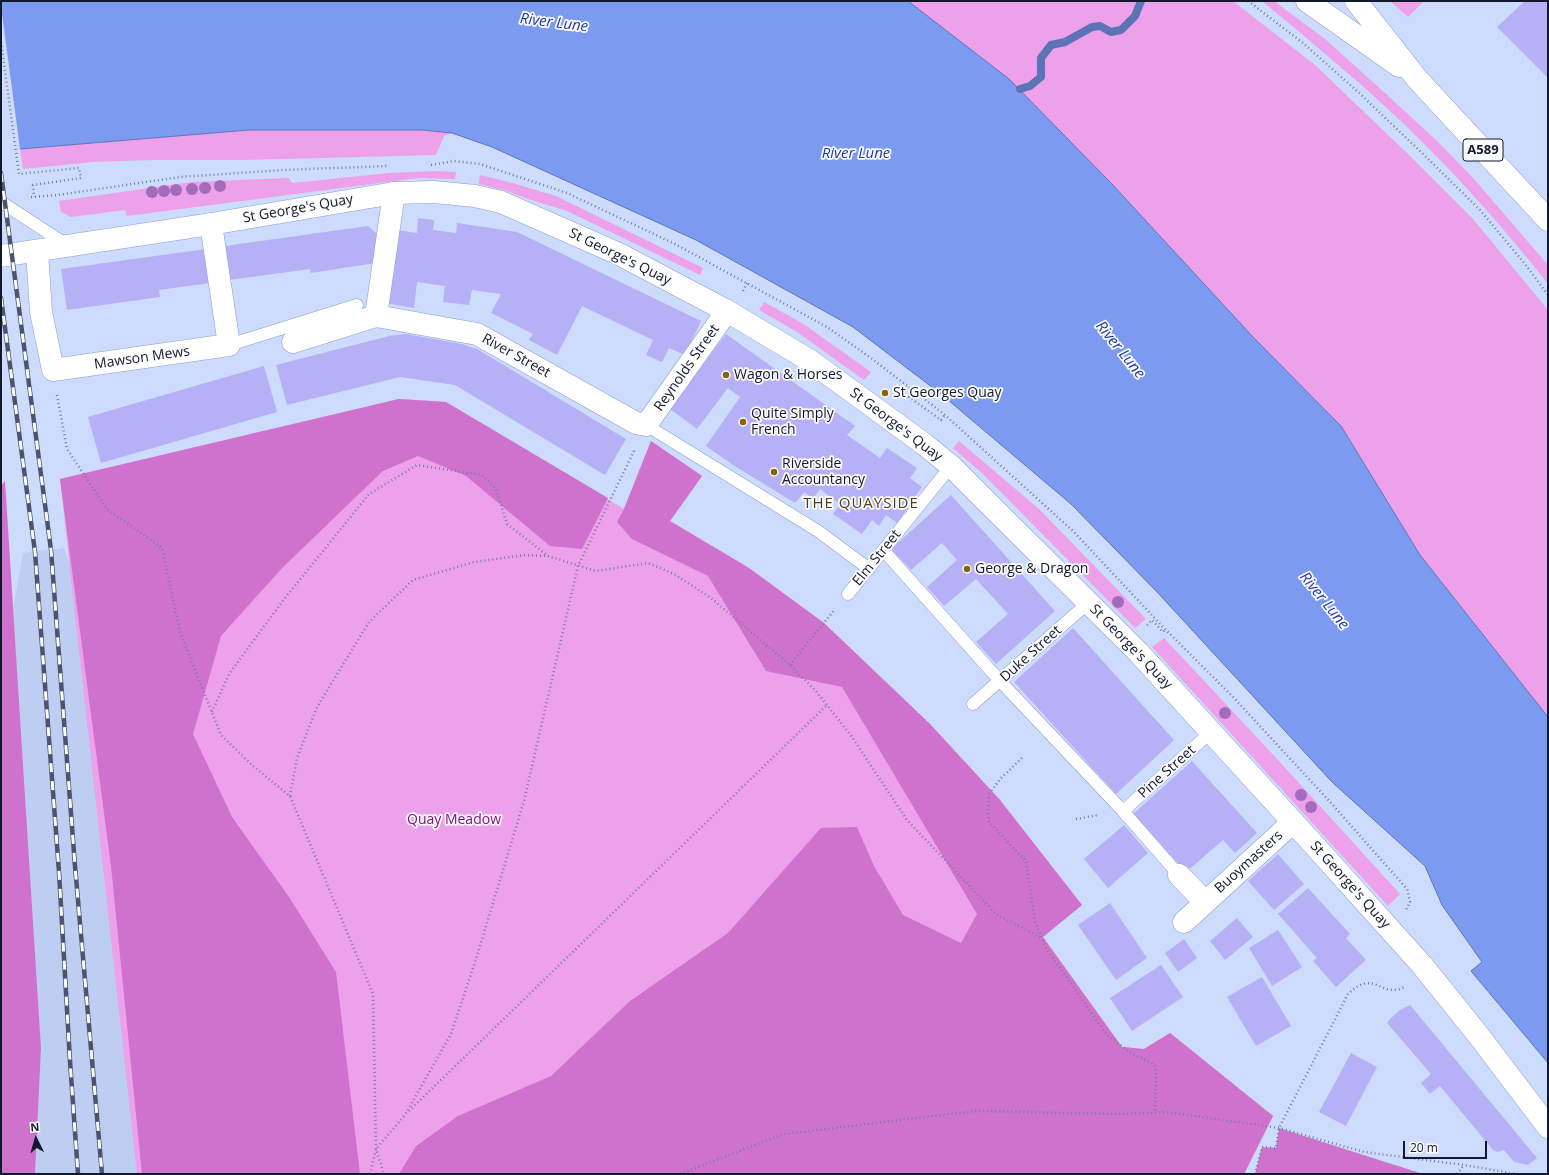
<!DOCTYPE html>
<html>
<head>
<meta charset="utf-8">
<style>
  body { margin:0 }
  #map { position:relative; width:1549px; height:1175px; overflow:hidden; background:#cddbfc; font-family:"Open Sans",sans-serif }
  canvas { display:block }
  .frame { position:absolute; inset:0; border:2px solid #12192d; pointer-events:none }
  .north { position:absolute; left:16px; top:1119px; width:40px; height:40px; -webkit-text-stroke:3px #fcfcfc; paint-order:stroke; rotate:355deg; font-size:11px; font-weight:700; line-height:16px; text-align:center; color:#12192d }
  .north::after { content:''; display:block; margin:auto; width:14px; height:18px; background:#12192d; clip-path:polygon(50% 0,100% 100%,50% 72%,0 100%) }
  .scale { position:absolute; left:1403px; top:1141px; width:84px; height:18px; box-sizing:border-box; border:2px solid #12192d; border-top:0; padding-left:5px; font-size:12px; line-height:14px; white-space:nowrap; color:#12192d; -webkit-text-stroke:3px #fcfcfc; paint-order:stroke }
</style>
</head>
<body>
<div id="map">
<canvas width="1549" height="1175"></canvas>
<div class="frame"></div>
<div class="north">N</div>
<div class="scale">20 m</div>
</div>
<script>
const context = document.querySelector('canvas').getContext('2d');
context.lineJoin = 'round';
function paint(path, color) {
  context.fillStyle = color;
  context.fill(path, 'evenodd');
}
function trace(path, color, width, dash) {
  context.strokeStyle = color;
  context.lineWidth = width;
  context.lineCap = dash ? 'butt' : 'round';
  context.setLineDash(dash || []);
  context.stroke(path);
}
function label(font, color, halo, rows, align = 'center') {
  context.font = font + ' "Open Sans",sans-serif';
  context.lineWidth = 3.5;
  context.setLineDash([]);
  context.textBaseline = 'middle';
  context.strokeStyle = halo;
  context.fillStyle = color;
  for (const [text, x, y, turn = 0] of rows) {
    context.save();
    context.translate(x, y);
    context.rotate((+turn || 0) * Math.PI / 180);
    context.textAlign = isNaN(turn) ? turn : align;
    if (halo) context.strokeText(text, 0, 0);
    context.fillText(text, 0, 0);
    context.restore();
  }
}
paint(new Path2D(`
  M64 548 101 655 159 1174H35L41 1048 13 609 23 553Z`), '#becdf2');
paint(new Path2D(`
  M908 1H1233L1315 65 1408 154 1473 219 1548 310V717L1420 555 1341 426 1253 337 1111 183 1009 79Z
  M1262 1H1274L1325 39 1385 93 1437 141 1474 179 1548 265V284C1504 228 1456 174 1404 124 1359 81 1310 41 1262 1Z
  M1390 1H1424L1408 17Z
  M249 130H422L452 133 444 136 436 155 244 160H152L93 162 23 169 20 149Z
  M435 171 456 172 455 179 418 178 127 216 125 210 71 217 61 212 59 201 191 182 289 178 292 183 389 173Z
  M480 175 509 182 556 196 703 268 700 275 567 211 531 200 507 191 479 184Z
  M764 302 802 323 871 372 864 380 797 332 759 310Z
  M399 399 446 402 624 509 651 441 702 476 670 521 749 568 824 623 930 724 1000 800 1082 905 1043 937 1122 1047 1144 1049 1170 1033 1273 1116 1244 1174H137L60 479Z
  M959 441 1039 509 1146 619 1135 628 984 475 953 448Z
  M1164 638 1278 760 1400 894 1388 906 1152 647Z`), '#eda1eb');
paint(new Path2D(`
  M399 399 446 402 608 498 582 549 550 546 466 476 418 456 383 471 283 567 221 636 193 734 232 817 289 897 336 972 360 1174H142L111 866 60 479Z
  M651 441 702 476 670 521 749 568 824 623 930 724 1000 800 1082 905 1043 937 1122 1047 1144 1049 1170 1033 1273 1116 1244 1174H399L416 1146 458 1116 551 1076 630 1001 728 933 821 828 857 827 874 866 903 915 961 943 977 914 842 687 766 671 708 576 632 539 617 522 624 509Z
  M5 481 41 1048 35 1174H1V486Z
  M1279 1128 1423 1174H1255L1262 1147 1276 1148Z`), '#ce72cd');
const water = new Path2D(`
  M1 1H908L1009 79 1111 183 1253 337 1341 426 1420 555 1548 717V1063L1471 971 1482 962 1442 905 1425 866 1332 782 1158 593 1071 504 941 394 853 327 696 240 492 147 452 133 422 130H249L20 149 1 142Z`);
paint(water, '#7c9bf0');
trace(water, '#5c74b6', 1);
paint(new Path2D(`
  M1 6 20 149 21 151 1 145Z`), '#cddbfc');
trace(new Path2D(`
  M1020 89 1030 86 1041 77V58L1051 45 1065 42 1092 27 1100 26 1111 32 1121 30 1135 16 1141 1`), '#5c74b6', 8);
paint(new Path2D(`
  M1525 1H1548V78L1497 27Z
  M418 218 434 220 433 230 456 233 457 223 517 232 701 321 685 355 669 348 662 362 646 355 653 340 582 306 557 355 529 340 533 334 491 313 501 294 472 290 469 305 443 302 445 286 417 282 414 308 386 303 396 230 417 233Z
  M368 226 378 235 375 263 311 273 310 269 229 280 225 246Z
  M206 249 210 283 159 290 160 297 67 310 61 269Z
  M406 334 462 344 477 349 626 439 605 475 455 385 400 377 287 405 276 365 389 336Z
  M726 334 855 426 847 435 880 458 887 448 917 468 910 478 922 487 897 523 886 515 879 526 872 520 862 534 833 514 840 504 820 489 813 499 804 492 795 503 733 465 706 446 740 397 728 388 697 429 670 409Z
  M264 366 277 412 101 463 88 417Z
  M951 495 1055 611 996 664 976 642 1008 614 976 579 944 606 927 587 957 560 942 543 911 570 891 549Z
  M1073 628 1174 740 1116 794 1014 682Z
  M1192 761 1257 833 1235 853 1223 840 1186 872 1133 814Z
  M1124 825 1148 853 1108 888 1084 859Z
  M1278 854 1304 884 1274 910 1248 881Z
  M1308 888 1350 934 1346 938 1366 960 1336 987 1313 961 1317 958 1278 914Z
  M1110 903 1147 958 1116 980 1078 925Z
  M1237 918 1253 937 1225 960 1210 941Z
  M1278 930 1302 967 1272 986 1249 948Z
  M1184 939 1197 958 1178 972 1165 953Z
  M1161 965 1183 997 1132 1031 1110 998Z
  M1262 977 1291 1026 1256 1046 1227 997Z
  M1410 1005 1537 1158 1528 1165 1514 1162 1504 1150 1498 1152 1493 1150 1440 1086 1430 1094 1421 1083 1431 1074 1387 1023 1389 1020 1400 1010Z
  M1351 1053 1377 1067 1346 1126 1319 1112Z`), '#b6b1f6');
const lane = new Path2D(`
  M1 202 67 245
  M229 345 357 305
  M646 425 818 531 869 569
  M884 551 1000 681 1123 811 1179 875
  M848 594 951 466
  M973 704 1088 603
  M1123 811 1211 732`);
const street = new Path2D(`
  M37 251 41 312 53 370 229 345 211 224
  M376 316 394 193
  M293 342 376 316 477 334 636 423 646 425 727 311
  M1179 875 1205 902
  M1184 922 1293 822`);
const secondary = new Path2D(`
  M1 256 211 224 394 193 434 192 475 196 501 202 619 254 727 311 809 360 924 444 951 466 978 493 1138 652 1315 846 1422 965 1479 1036 1548 1127`);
const primary = new Path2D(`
  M1307 1 1399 66
  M1356 1 1418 80 1548 220`);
trace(lane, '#899ed1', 13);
trace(street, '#899ed1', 23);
trace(secondary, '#899ed1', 23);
trace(primary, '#899ed1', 23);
trace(new Path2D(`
  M1248 1 1303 43 1357 91 1421 152 1480 210 1525 264 1548 295
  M1 42 19 174 79 168 81 178 33 185 34 197
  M431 165 454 161 480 164 567 193 675 244 827 327 871 358 945 415 1073 531 1165 629 1233 697 1332 804 1407 889 1410 902 1406 910
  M31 197 58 195 180 177 283 170 387 166
  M743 291 747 283
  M914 390 909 397 941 420 945 415
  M57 395 67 449 107 509 162 548 180 632 221 735 253 766 290 796 373 994 376 1149 384 1174
  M1147 625 1152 620 1163 632 1165 629
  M790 665 835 609
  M212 712 229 674 285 598 369 494 417 465 482 475 496 489 507 524 548 556 596 571 648 563 674 574 711 598 790 665 816 691 852 737 907 820 996 914 1041 938
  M1022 758 1001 778 989 794 988 820 1000 834 1026 861 1035 922 1046 948 1107 1035 1131 1053 1154 1064 1156 1071 1155 1113
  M290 796 297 758 317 707 369 622 413 580 474 562 525 555 548 556
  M1076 819 1098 815
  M409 1111 827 705
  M370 1174 376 1149 405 1115 451 1034 476 959 524 801 578 566 635 449
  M680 1174 784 1134 976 1111 1120 1114 1167 1112 1279 1128 1364 1152 1464 1165 1517 1174
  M1255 1174 1262 1147 1276 1148 1279 1128 1348 994C1376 967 1381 1001 1406 986
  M1457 1174 1464 1165`), '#75809a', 2.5, [1, 3]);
trace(lane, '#fff', 12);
trace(street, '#fff', 22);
trace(secondary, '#fff', 22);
trace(primary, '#fff', 22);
const rail = new Path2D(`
  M1 173 51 550 75 866 102 1174
  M1 298 35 552 59 872 70 1061 78 1174`);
trace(rail, '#4b546c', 4.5);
trace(rail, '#fcfcfc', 3, [9]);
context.fillStyle = '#a46abb';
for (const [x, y] of [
  [220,186],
  [205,188],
  [192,189],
  [176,190],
  [164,191],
  [152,192],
  [1118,602],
  [1225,713],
  [1301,795],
  [1311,807]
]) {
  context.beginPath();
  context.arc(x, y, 6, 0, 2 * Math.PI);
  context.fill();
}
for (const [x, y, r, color] of [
  [726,375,4,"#866601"],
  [885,393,4,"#866601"],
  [743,422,4,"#866601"],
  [774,472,4,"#866601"],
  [967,569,4,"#866601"]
]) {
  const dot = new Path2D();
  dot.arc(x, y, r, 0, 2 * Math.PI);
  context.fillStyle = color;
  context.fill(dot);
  trace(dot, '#fcfcfc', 1.5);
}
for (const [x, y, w] of [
  [1483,150,40]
]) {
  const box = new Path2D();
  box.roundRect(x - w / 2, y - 11, w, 22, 3);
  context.fillStyle = '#fcfcfc';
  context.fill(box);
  trace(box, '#12192d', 1);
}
label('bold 13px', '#12192d', null, [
  ["A589",1483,150]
]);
label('14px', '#12192d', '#fcfcfc', [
  ["St George's Quay",298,209,-10],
  ["St George's Quay",620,257,26],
  ["River Street",516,356,29],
  ["Mawson Mews",142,358,-8],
  ["Reynolds Street",687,368,-55],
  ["St George's Quay",896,425,37],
  ["Elm Street",877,558,-51],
  ["St George's Quay",1131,647,46],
  ["Duke Street",1031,654,-42],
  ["Pine Street",1167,772,-42],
  ["Buoymasters",1249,862,-42],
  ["St George's Quay",1350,885,48]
]);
label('14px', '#12192d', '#fcfcfc', [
  ["Wagon & Horses",734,375],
  ["St Georges Quay",893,393],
  ["Quite Simply",751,414],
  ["French",751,430],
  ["Riverside",782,464],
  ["Accountancy",782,480],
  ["George & Dragon",975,569]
], 'left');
label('14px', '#830e86', '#fcfcfc', [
  ["Quay Meadow",454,820]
]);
label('italic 15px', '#1f37af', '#fcfcfc', [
  ["River Lune",554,23,7],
  ["River Lune",856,154],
  ["River Lune",1120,350,51],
  ["River Lune",1324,601,51]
]);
context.letterSpacing = '1px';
label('15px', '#4f3f18', '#fcfcfc', [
  ["THE QUAYSIDE",861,504]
]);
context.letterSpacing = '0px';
</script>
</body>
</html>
